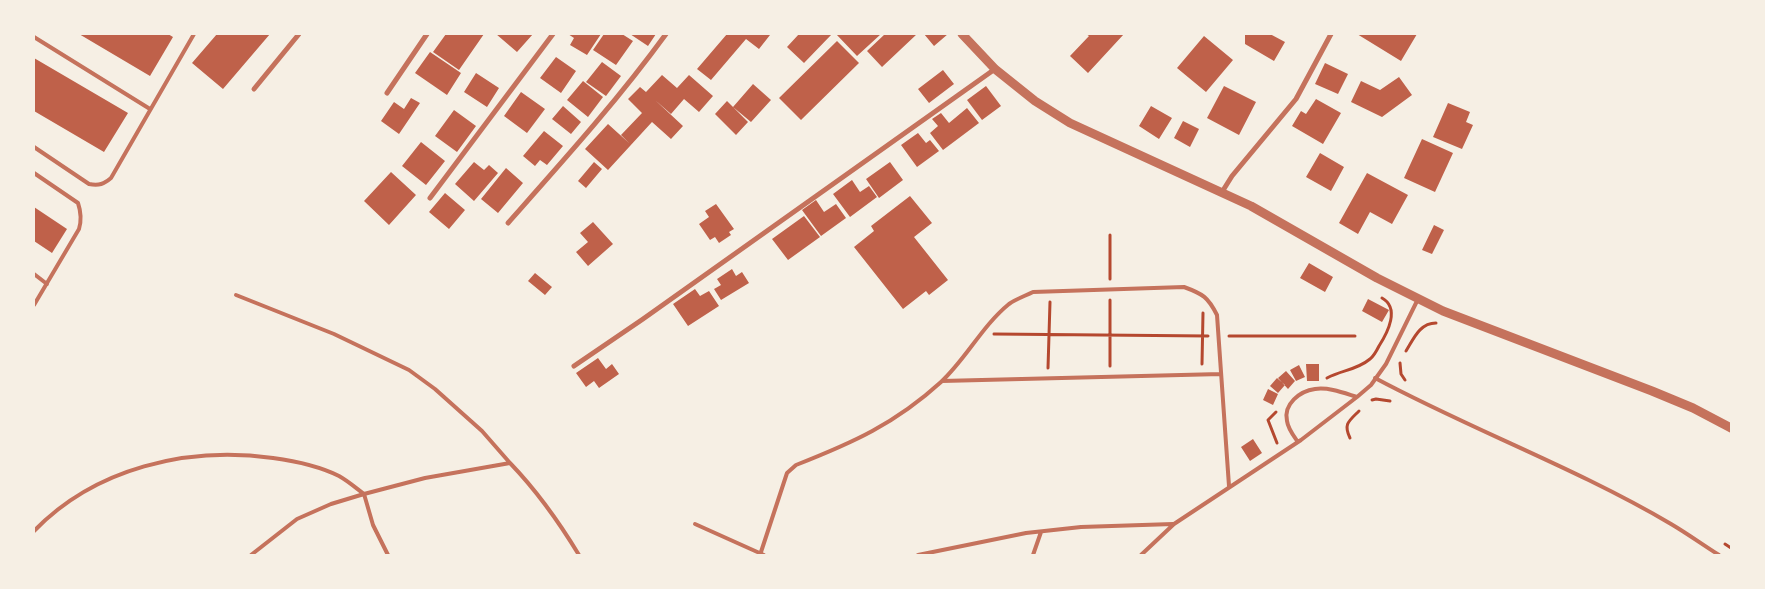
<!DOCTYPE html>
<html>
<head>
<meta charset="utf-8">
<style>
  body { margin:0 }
  #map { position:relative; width:1765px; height:589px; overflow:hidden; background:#f6efe4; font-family:"PT Serif",serif }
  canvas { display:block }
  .frame { position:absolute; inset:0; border:35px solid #f6efe4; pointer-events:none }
</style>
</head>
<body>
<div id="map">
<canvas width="1765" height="589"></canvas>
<div class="frame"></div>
</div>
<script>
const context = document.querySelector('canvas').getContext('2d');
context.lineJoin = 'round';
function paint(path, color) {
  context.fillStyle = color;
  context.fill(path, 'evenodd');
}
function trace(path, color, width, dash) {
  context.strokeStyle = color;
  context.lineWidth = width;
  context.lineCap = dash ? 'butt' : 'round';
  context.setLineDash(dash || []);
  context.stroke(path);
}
paint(new Path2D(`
  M79 34H168L173 37 150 76Z
  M217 34H270L223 89 192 63Z
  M446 34H484L459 70 433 52Z
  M496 34H533L517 52Z
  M568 34H601L587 55 570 45 574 38Z
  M604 34H622L633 41 616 65 593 50Z
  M630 34H656L648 46Z
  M727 34 770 35 759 49 746 39 711 80 697 69Z
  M799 34H832L804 63 787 47Z
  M836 34H881L857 56Z
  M885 34H917L882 67 867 51Z
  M924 34H948L934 46Z
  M1086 34H1124L1088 73 1070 56 1089 36Z
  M1245 34H1270L1285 42 1274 61 1245 44Z
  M1357 34H1417L1401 61Z
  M1204 36 1233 60 1206 92 1177 68Z
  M837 41 859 63 801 120 779 98Z
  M430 52 461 73 447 95 415 73Z
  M556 57 576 71 561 93 540 78Z
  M34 58 128 113 104 152 34 111Z
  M602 62 621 76 606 96 586 82Z
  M1325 63 1348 74 1338 94 1315 84Z
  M943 70 954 84 929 103 918 89Z
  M476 73 499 88 487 107 464 92Z
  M662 75 677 88 689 75 713 96 699 112 684 99 671 114 655 100 683 126 671 139 652 122 608 170 585 149 608 124 629 143 621 135 642 113 628 99 640 87 646 92Z
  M1399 77 1412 95 1382 117 1351 102 1361 81 1380 90Z
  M583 81 603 97 588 117 567 100Z
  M753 84 771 100 751 122 733 107Z
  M986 86 1001 106 982 120 967 100Z
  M1224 86 1256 102 1239 135 1207 118Z
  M521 92 545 109 527 133 504 116Z
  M411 98 420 103 399 134 381 121 394 102 404 109Z
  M1316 99 1341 113 1323 144 1292 126 1301 111 1306 114Z
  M727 101 748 122 736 135 715 114Z
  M1448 103 1470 112 1466 122 1473 125 1462 149 1433 137Z
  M563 106 581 122 571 134 552 119Z
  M1151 106 1172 118 1159 139 1139 126Z
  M967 108 979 123 943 150 930 133 938 126 932 119 941 113 949 123Z
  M454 110 476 126 457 152 435 136Z
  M1183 121 1199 129 1190 147 1174 138Z
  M544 131 563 146 547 165 540 160 535 166 523 156Z
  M918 133 926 143 930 140 939 151 917 167 901 145Z
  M1422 139 1453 153 1435 192 1404 178Z
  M421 142 445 161 426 185 402 166Z
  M1320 153 1344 167 1331 191 1306 177Z
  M474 162 484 170 489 165 498 173 474 201 455 184Z
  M594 162 602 169 586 188 578 181Z
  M890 162 903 180 879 198 866 179Z
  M506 168 523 183 498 213 481 199Z
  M391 172 416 195 389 225 364 201Z
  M1367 173 1408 195 1392 224 1370 212 1358 234 1339 223Z
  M852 180 860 192 869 186 877 197 850 217 833 194Z
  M445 193 465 210 449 229 429 212Z
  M910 196 932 223 914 237 948 280 929 295 926 291 903 309 854 247 874 231 871 226Z
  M816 200 824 212 836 204 846 218 821 236 802 210Z
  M716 204 734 229 729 232 731 235 719 243 715 237 710 240 699 224 709 217 705 211Z
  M34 207 67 229 52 253 34 241Z
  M804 216 820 237 788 260 772 239Z
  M593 222 613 244 588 266 576 252 588 242 580 233Z
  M1434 225 1444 230 1432 254 1422 250Z
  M1309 263 1333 277 1325 292 1300 278Z
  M732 269 736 276 742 272 749 283 721 300 714 289 721 285 717 279Z
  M535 273 552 287 545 295 528 281Z
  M695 289 700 296 709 291 719 306 688 326 673 304Z
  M1368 299 1389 310 1382 322 1362 311Z
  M598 358 606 369 612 364 619 374 599 388 594 381 586 387 576 373Z
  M1306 364H1319V381H1307Z
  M1299 365 1305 377 1296 381 1290 370Z
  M1286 371 1295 381 1288 389 1278 378Z
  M1277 378 1285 385 1278 393 1270 386Z
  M1268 389 1278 394 1273 405 1263 400Z
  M1253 439 1262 453 1250 461 1241 447Z`), '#bf614a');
trace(new Path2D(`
  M1110 235V279
  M1110 300V366
  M994 334 1208 336
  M1229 336H1355
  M1406 351C1414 338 1420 323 1436 323
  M1400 363 1401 374 1405 380
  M1202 364 1203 313
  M1048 368 1050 302
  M1327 378C1342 370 1357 370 1370 359 1374 356 1377 350 1379 346 1388 332 1400 308 1382 298
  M1372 400 1376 399 1390 401
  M1276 412 1268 420 1277 443
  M1350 438C1343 424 1349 421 1359 411
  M1725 544 1731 548`), '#b5482f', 3);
trace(new Path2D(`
  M34 37 150 109
  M34 147 89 184C99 186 104 184 111 178L194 34
  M34 173 78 203C81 212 82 219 79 229L34 305
  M34 274 47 284
  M236 295 334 334 409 370 435 389 482 431 510 463
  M1375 378C1472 430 1576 468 1671 524 1688 534 1703 545 1719 555
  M942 381 1221 374
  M1298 442C1293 435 1288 429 1287 421 1283 404 1300 391 1315 389 1329 387 1344 393 1357 397
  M695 524 764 555
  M34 531C95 468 187 446 273 458 295 461 319 466 339 476 348 481 356 488 364 494L425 478 510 463C537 491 559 522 579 555
  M251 555 297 519 331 504 364 494 373 525 388 555
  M760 555 787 473 796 465C852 443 895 424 941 382 966 359 982 326 1009 304 1016 299 1025 296 1033 292L1184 287C1203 294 1208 297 1217 315L1229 486
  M918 555 1026 533 1081 527 1173 524
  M1033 555 1041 532
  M1141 555 1174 524 1301 440 1357 397 1371 385 1386 364 1418 299`), '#c5725c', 4);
trace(new Path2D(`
  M254 89 299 34
  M387 93 427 34
  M1222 192 1232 176 1296 99 1331 34
  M430 198 553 34
  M508 223C563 161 618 100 666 34
  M574 366 643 319 995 69`), '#c5725c', 5);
trace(new Path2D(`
  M962 34 995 69 1035 101 1070 123 1251 206 1377 278 1443 311 1652 391 1693 408 1731 428`), '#c5725c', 9);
</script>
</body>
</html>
